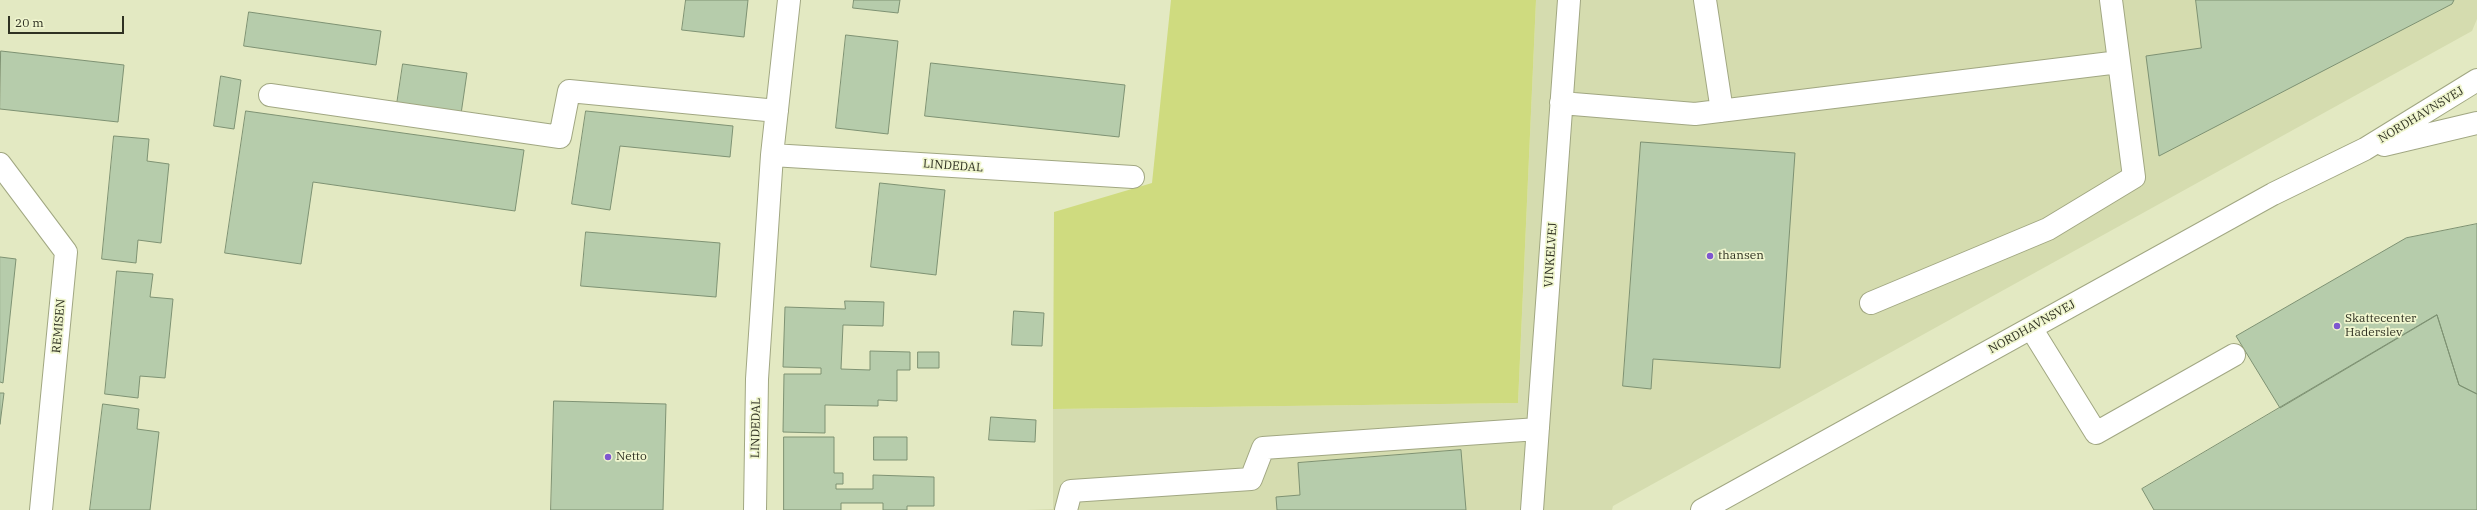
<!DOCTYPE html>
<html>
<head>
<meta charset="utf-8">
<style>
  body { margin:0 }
  #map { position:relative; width:2477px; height:510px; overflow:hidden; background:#e3e9c2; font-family:"IBM Plex Serif",serif }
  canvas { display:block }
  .scale { position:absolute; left:8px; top:16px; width:116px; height:18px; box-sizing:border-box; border:2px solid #2f3122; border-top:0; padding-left:5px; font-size:12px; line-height:14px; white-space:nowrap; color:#2f3122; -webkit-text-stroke:3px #f0f6cf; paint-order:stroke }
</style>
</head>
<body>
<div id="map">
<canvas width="2477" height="510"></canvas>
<div class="scale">20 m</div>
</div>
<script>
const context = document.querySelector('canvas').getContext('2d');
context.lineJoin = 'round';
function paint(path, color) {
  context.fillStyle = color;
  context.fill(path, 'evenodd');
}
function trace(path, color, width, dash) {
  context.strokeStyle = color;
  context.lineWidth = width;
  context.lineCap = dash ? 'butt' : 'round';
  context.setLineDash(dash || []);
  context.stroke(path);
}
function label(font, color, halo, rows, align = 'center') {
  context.font = font + ' "IBM Plex Serif",serif';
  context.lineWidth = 3.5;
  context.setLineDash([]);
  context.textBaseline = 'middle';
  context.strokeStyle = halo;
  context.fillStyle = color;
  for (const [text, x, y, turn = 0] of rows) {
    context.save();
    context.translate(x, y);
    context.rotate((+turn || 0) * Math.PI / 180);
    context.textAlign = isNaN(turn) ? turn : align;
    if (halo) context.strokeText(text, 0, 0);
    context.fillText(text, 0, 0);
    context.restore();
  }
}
paint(new Path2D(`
  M1536 0H2477V19L2472 31 1613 506 1612 510H1026L1053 509V409L1518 403Z`), '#d5dcaf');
paint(new Path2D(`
  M1171 0H1536L1518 403 1053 409 1054 212 1152 183Z`), '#cfdb7f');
const building = new Path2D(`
  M686 0H748L744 37 682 30Z
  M854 0H900L898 13 853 8Z
  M2196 0H2454L2452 4 2159 156 2146 56 2201 48Z
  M249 12 381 31 376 65 244 46Z
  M846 35 898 41 888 134 836 128Z
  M1 51 124 65 118 122 0 109Z
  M931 63 1125 85 1119 137 925 116Z
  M403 64 467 73 461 114 397 104Z
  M221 76 241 80 234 129 214 126Z
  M246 111 524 150 515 211 313 182 301 264 225 253Z
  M586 111 733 126 730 157 620 146 610 210 572 204Z
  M114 136 149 139 147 161 169 164 161 243 138 240 136 263 102 259Z
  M1641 142 1795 153 1780 368 1653 359 1651 389 1623 386Z
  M880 183 945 190 936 275 871 267Z
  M2477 224V394L2459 385 2437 315 2280 408 2236 336 2406 238Z
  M586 232 720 243 716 297 581 286Z
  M0 257 16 259 3 383 0 382Z
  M117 271 153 274 150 297 173 299 165 378 140 376 138 398 105 394Z
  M845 301 884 302 883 326 843 325 841 369 870 370V351L910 352V370H897V401L878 400V406L825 405V433L783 432 784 374H821V368L783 367 785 307 845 309Z
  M1014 311 1044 313 1042 346 1012 345Z
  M2437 315 2459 385 2477 394V510H2154L2142 489Z
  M918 352H939V368H918Z
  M0 393H4L0 424Z
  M554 401 666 404 663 510H551Z
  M103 404 139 409 137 429 159 432 150 510H90Z
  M991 417 1036 420 1035 442 989 440Z
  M784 437H834V473H843V484H836V489H873V475L934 477V506H907V510H883V503H841V510H784Z
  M874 437H907V460H874Z
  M1461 450 1466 510H1277L1276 497 1300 495 1298 463Z`);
paint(building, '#b6ccab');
trace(building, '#7e9273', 1);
const minor = new Path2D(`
  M1705 0 1722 111
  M270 95 560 137 569 91 777 111
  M1561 103 1695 114 2119 62
  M2384 145 2477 123
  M772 155 1133 177
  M0 164 66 252 41 510
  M1871 303 2048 229 2134 177 2111 0
  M2031 328 2096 433 2234 355
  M755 510 757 379 772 155 789 0
  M1066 510 1071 491 1251 479 1263 448 1538 429
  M1532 510 1569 0
  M1702 510 2273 194 2365 149 2477 80`);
trace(minor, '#a1a782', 24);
trace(minor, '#fff', 22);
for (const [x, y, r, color] of [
  [1710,256,4,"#7e56d0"],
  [2337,326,4,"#7e56d0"],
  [608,457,4,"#7e56d0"]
]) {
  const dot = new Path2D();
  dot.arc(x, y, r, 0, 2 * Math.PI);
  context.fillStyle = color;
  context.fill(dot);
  trace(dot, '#f0f6cf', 1.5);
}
label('12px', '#2f3122', '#f0f6cf', [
  ["NORDHAVNSVEJ",2421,115,-31],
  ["LINDEDAL",953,166,4],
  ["VINKELVEJ",1551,255,-86],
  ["REMISEN",59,326,-85],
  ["NORDHAVNSVEJ",2032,327,-29],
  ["LINDEDAL",756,428,-89]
]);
label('12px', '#2f3122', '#f0f6cf', [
  ["thansen",1718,256],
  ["Skattecenter",2345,319],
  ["Haderslev",2345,333],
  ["Netto",616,457]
], 'left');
</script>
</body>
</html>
